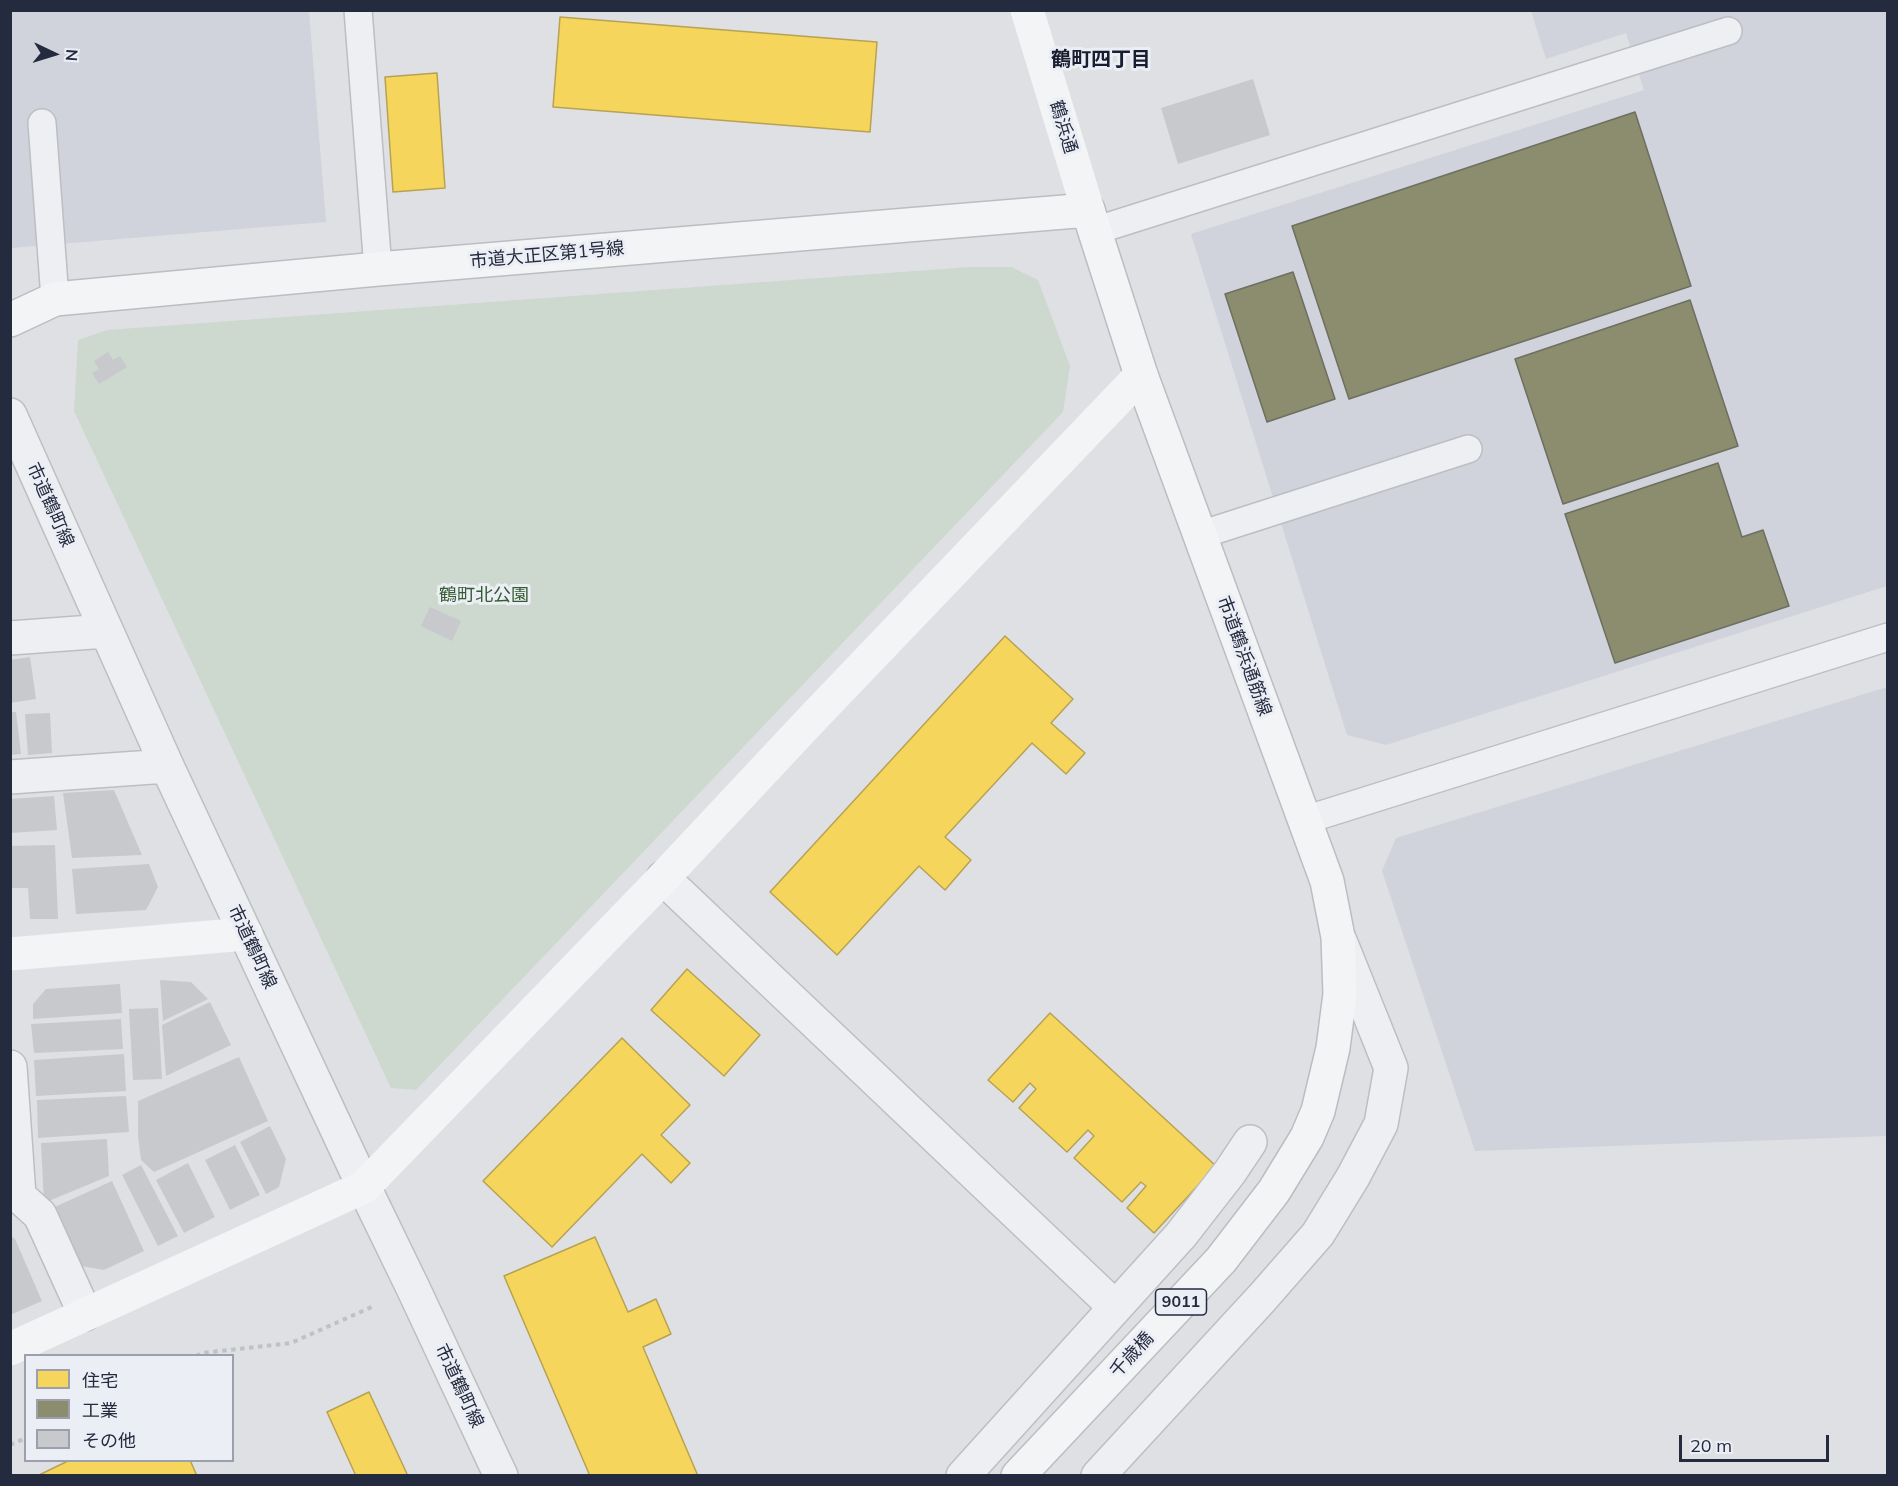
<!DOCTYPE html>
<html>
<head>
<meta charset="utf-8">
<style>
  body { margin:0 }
  #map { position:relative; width:1898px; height:1486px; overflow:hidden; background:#dfe0e4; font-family:Mulish,"Noto Sans JP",sans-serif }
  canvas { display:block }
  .frame { position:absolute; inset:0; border:12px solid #252b3f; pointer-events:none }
  .legend { position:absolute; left:24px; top:1354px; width:210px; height:108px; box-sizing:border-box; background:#eceef5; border:2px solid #9ca0ac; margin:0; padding:8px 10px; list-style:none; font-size:18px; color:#252b3f }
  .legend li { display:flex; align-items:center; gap:12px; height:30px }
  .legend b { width:30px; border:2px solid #9ca0ac }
  .north { position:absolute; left:24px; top:24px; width:60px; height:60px; -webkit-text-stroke:4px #eceef5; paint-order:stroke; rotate:94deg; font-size:16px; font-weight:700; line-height:24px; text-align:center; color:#252b3f }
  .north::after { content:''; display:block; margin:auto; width:21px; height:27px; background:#252b3f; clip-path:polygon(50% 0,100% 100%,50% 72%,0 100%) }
  .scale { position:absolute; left:1679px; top:1435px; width:150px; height:27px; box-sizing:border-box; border:3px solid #252b3f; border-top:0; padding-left:8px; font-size:18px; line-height:21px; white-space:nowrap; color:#252b3f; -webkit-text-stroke:4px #eceef5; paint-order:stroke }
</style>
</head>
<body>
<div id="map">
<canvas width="1898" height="1486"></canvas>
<div class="frame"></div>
<ul class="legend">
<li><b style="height:16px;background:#f6d55c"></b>住宅</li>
<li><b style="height:16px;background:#8c8c6e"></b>工業</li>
<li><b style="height:16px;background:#c7c9cd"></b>その他</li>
</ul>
<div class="north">N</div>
<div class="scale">20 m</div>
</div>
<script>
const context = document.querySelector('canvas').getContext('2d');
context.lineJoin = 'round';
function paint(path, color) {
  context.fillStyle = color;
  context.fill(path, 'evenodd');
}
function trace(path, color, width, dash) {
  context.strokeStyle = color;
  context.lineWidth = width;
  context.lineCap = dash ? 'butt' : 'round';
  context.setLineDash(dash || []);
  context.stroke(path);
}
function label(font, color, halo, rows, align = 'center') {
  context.font = font + ' Mulish,"Noto Sans JP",sans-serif';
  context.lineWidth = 6;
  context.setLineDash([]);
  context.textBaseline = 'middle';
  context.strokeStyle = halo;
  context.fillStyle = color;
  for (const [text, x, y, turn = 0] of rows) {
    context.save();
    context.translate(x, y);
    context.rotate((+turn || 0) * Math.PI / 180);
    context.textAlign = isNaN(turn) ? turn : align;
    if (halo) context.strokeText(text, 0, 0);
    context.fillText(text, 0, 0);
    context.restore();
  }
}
paint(new Path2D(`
  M11 11H309L326 222 11 248Z
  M1531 11H1887V586L1386 745 1347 735 1191 234 1644 90 1626 33 1546 59Z
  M1887 687V1136L1475 1151 1382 871 1396 838Z`), '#d0d3db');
paint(new Path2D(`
  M970 267H1011L1038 280 1070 366 1063 412 416 1090 391 1088 74 411 78 340 107 330Z`), '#cdd8cf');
const homes = new Path2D(`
  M560 17 877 42 870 132 553 107Z
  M437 73 445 188 393 192 385 77Z
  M1005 636 1073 699 1051 723 1085 753 1066 774 1032 743 945 837 971 860 945 890 919 866 837 955 770 892Z
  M687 969 760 1035 724 1076 651 1010Z
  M1050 1013 1216 1166 1154 1233 1127 1208 1146 1186 1141 1182 1122 1202 1074 1158 1094 1136 1088 1130 1067 1152 1019 1108 1036 1089 1030 1083 1013 1102 988 1080Z
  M622 1038 690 1105 661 1135 690 1163 671 1183 642 1154 552 1247 483 1181Z
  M595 1237 628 1312 656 1299 671 1334 643 1347 698 1476H590L504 1276Z
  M369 1392 408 1476H356L327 1412Z
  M70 1460H190L197 1476H37Z`);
paint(homes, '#f6d55c');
trace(homes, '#b7a253', 1.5);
const industry = new Path2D(`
  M1635 112 1691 286 1349 399 1292 226Z
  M1293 272 1335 399 1267 422 1225 294Z
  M1690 300 1738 446 1563 504 1515 359Z
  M1718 463 1742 537 1763 530 1789 606 1615 663 1565 514Z`);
paint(industry, '#8c8c6e');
trace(industry, '#6d6f60', 1.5);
paint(new Path2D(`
  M1253 79 1270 135 1178 164 1161 108Z
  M108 352 113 360 120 356 127 367 99 384 92 373 99 369 94 361Z
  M430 607 461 621 452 641 421 626Z
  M30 657 36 699 10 703V660Z
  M10 712H16L21 754 10 755Z
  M50 713 52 753 28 755 25 714Z
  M114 790 142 855 72 858 63 793Z
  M54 796 57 830 10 833V799Z
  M55 845 58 919H30L28 888H10V846Z
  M149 864 158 887 146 910 76 914 72 869Z
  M160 980 191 982 208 999 163 1021Z
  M120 984 122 1013 33 1019V1004L46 989Z
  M210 1002 231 1045 166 1076 162 1025Z
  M158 1008 162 1079 133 1080 129 1009Z
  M121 1019 123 1049 34 1053 31 1024Z
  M124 1054 126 1091 36 1096 34 1060Z
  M239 1057 268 1121 154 1172 141 1160 138 1137V1101Z
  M126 1096 129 1132 38 1138 37 1100Z
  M270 1126 286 1159 279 1187 266 1194 240 1142Z
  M107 1139 109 1176 44 1203 41 1143Z
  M235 1145 260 1195 230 1210 205 1160Z
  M188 1163 215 1217 184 1233 156 1180Z
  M141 1165 178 1236 158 1246 122 1175Z
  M112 1181 144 1251 104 1270 70 1264 46 1211Z
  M10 1235 15 1239 42 1301 10 1315Z`), '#c7c9cd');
const lane = new Path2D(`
  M358 10 378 269
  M42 123 55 299
  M1094 231 1728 31
  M1200 535 1468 449
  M1305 820 1888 637`);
const street = new Path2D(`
  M10 415 167 766 364 1187 413 1288 501 1476
  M10 638 106 631
  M10 777 167 766
  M663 878 1115 1307
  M10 1067 19 1196 40 1215 85 1314
  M963 1476 1181 1235 1230 1172 1250 1142
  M1098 1476 1262 1298 1318 1234 1353 1177 1381 1124 1391 1068 1340 941`);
const primary = new Path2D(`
  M10 320 55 299 378 269 1088 210 1141 375 1327 881 1338 937 1340 994 1333 1048 1318 1111 1307 1137 1274 1191 1221 1260 1018 1476`);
trace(lane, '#bdbec2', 30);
trace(street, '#bdbec2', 36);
trace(primary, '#bbbdc2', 36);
trace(new Path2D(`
  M196 1356 202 1353 291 1343 374 1306
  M10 1445 26 1438`), '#c0c1c7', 4, [4.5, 4.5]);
trace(lane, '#eeeff2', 27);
trace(street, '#eeeff2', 33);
trace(new Path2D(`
  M1027 10 1088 210
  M10 954 246 934
  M10 1349 364 1187 663 878 810 721 1141 375`), '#f3f4f5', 33);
trace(primary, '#f3f4f5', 33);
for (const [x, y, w] of [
  [1181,1302,51]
]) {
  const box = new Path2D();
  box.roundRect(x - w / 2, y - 13, w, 26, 4.5);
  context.fillStyle = '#eceef5';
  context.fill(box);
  trace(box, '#252b3f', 1.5);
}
label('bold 16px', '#252b3f', null, [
  ["9011",1181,1302]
]);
label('18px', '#252b3f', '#eceef5', [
  ["鶴浜通",1063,127,73],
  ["市道大正区第1号線",547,255,-5],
  ["市道鶴町線",50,505,66],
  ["市道鶴浜通筋線",1244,656,70],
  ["市道鶴町線",252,947,65],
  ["千歳橋",1132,1355,-47],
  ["市道鶴町線",459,1386,65]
]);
label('18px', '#345b31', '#eceef5', [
  ["鶴町北公園",484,596]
]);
label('bold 20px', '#181d2f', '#eceef5', [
  ["鶴町四丁目",1101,60]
]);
</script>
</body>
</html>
